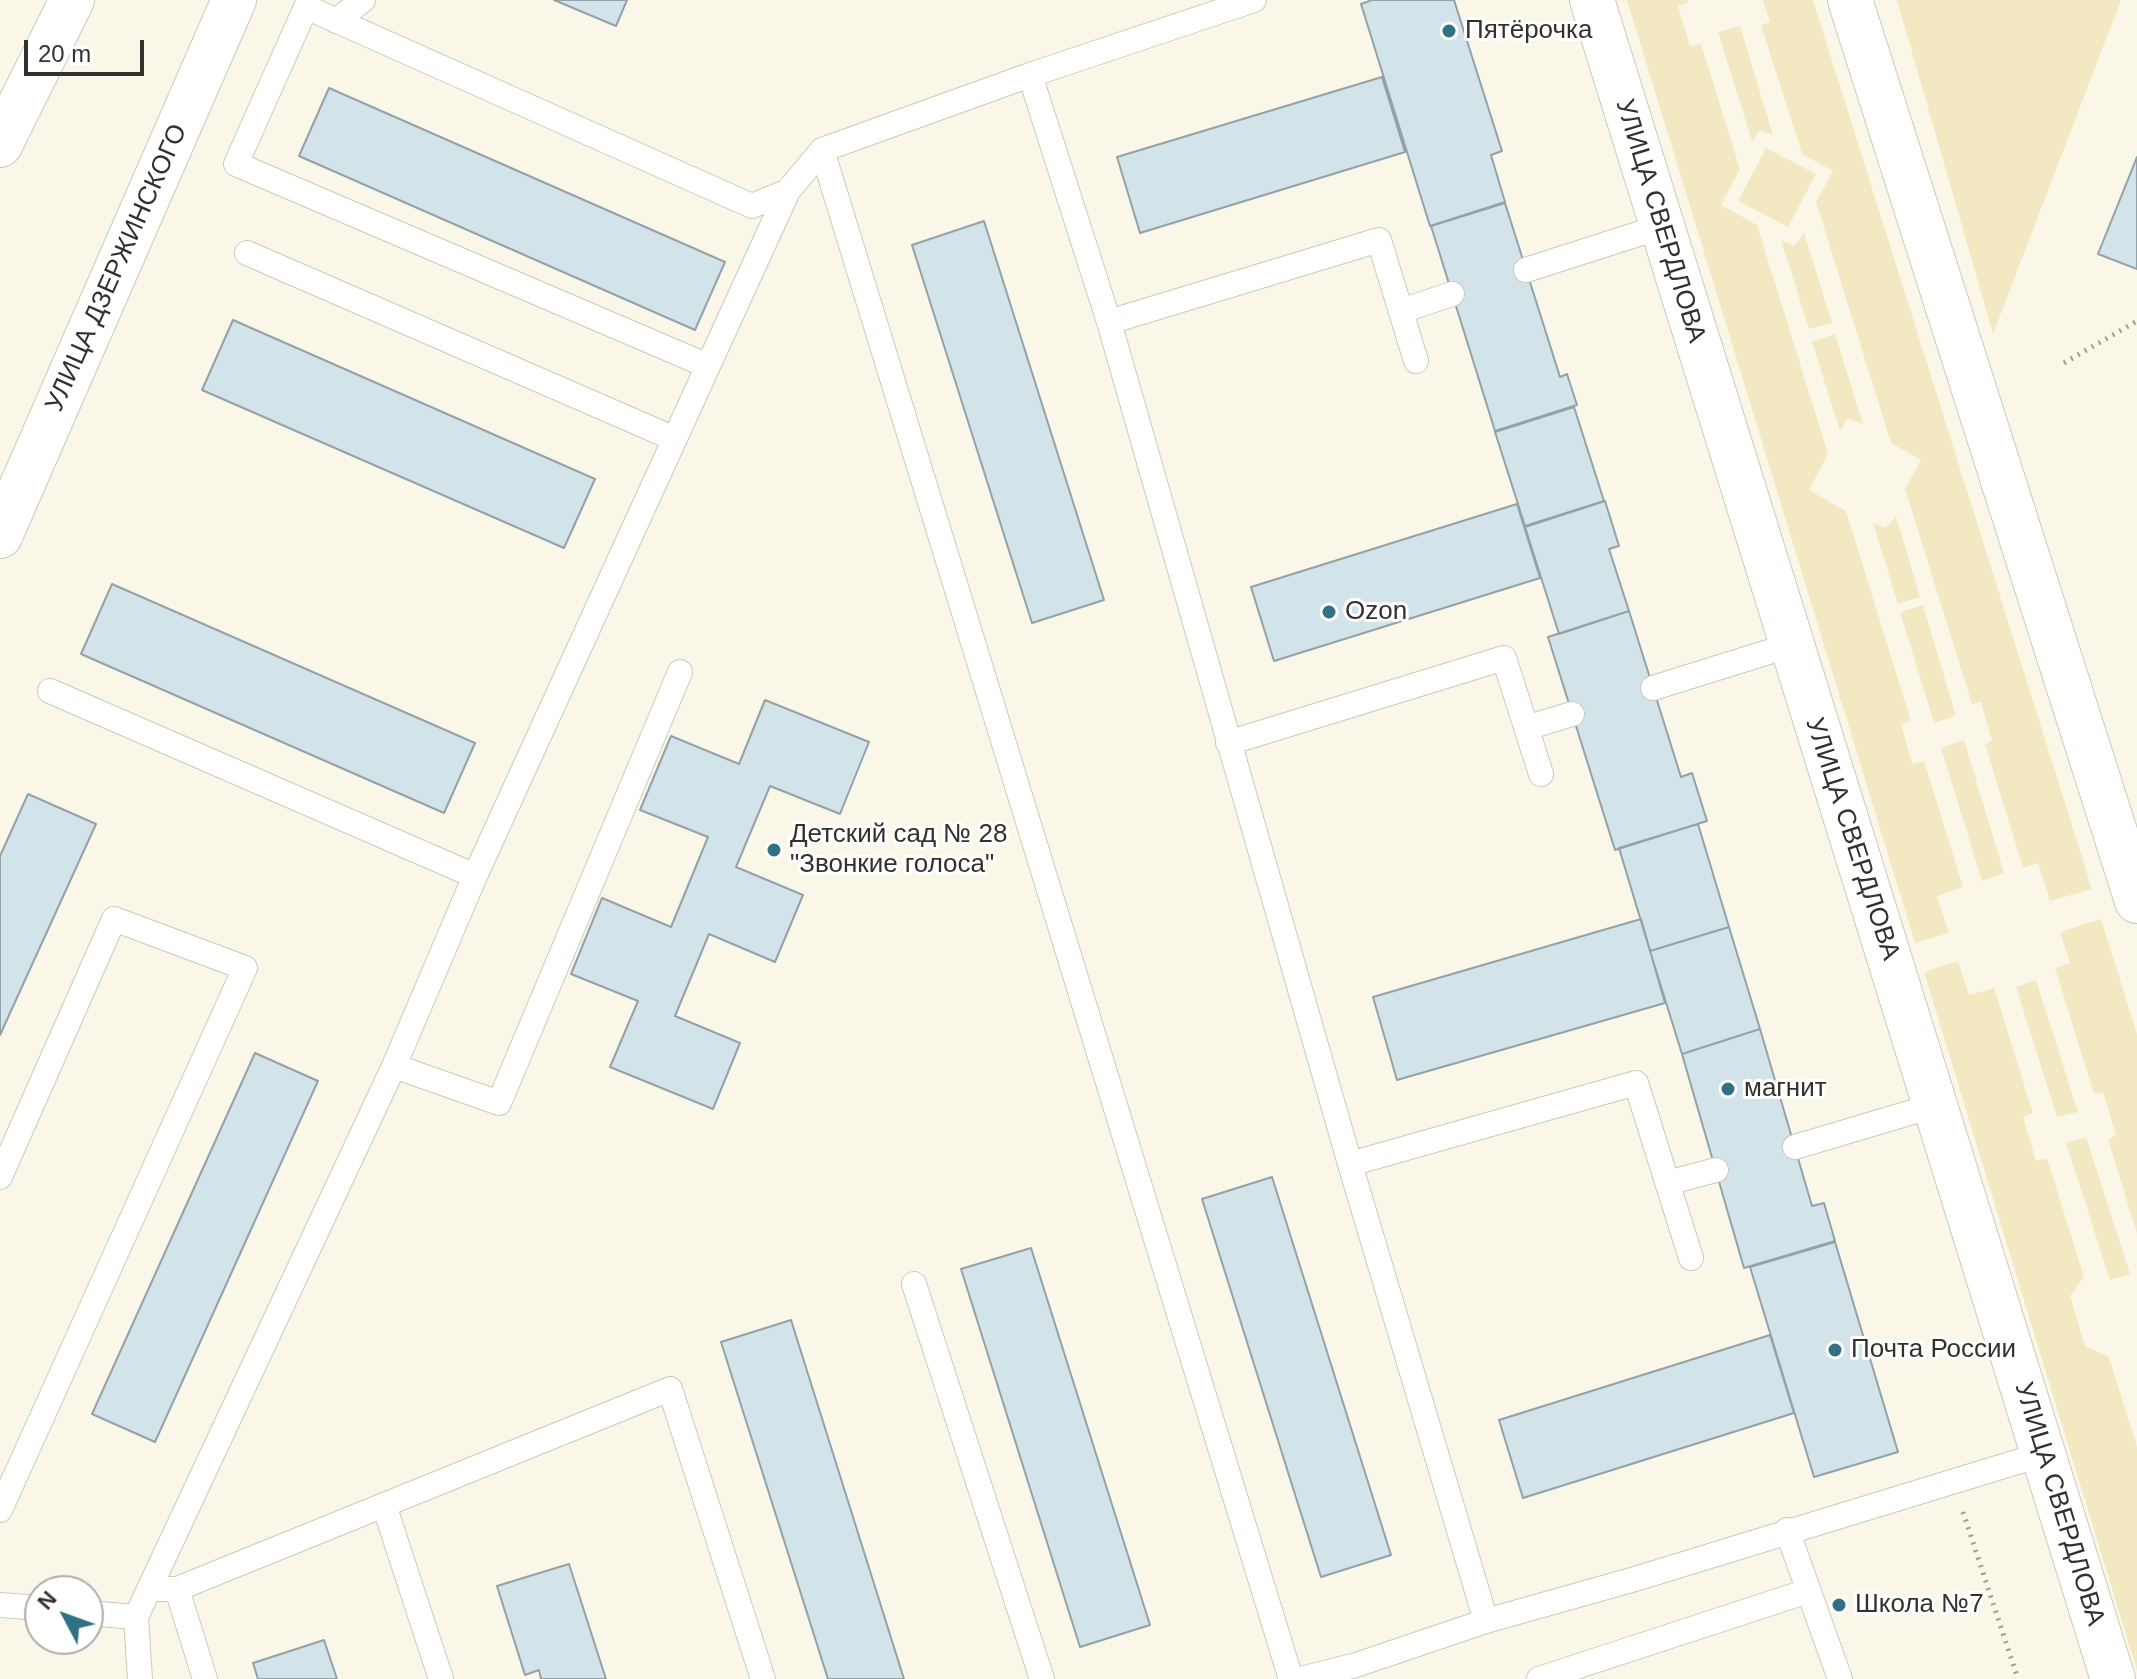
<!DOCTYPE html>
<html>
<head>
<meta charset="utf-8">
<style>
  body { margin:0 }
  #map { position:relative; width:2137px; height:1679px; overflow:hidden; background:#fbf7e8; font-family:Helvetica,sans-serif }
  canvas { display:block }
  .north { position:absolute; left:24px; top:1575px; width:80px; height:80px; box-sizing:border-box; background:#fff; border:2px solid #adadaa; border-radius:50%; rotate:311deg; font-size:22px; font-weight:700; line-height:32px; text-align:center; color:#33312b }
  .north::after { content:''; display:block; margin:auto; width:28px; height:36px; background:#307184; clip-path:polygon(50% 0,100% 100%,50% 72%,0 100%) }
  .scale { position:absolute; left:24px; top:40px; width:120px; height:36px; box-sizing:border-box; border:4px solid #33312b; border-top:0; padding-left:10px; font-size:24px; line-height:28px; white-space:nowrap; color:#33312b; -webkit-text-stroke:6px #fff; paint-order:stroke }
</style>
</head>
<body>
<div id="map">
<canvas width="2137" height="1679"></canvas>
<div class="north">N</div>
<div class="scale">20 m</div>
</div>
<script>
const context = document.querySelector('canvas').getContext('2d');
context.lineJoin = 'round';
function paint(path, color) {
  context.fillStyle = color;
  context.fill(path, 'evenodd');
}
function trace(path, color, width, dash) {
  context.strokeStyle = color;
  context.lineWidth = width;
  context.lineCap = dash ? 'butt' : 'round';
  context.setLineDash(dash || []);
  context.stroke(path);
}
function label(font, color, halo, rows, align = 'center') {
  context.font = font + ' Helvetica,sans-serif';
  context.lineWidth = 6;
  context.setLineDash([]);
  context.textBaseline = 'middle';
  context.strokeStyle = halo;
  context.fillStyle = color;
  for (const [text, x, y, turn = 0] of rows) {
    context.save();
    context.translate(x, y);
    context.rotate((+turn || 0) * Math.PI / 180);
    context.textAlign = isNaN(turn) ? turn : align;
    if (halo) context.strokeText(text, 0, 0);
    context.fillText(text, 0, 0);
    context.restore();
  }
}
paint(new Path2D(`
  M1627 0H1687L1688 2 1678 6 1690 46 1701 44 1740 169 1721 205 1757 225 1828 454 1809 490 1846 511 1911 721 1901 724 1912 764 1924 761 1963 887 1937 896 1949 933 1915 943Z
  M1763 0H1813L2092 889 2050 901 2038 863 2023 868 1985 744 1992 741 1981 702 1972 704 1905 489 1921 460 1891 443 1816 202 1833 171 1802 154 1761 25 1770 22Z
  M1897 0H2121L1993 334Z
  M1740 26 1773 135 1760 130 1752 141 1718 32Z
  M1766 148 1816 174 1788 227 1738 201Z
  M1804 233 1832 323 1809 329 1781 240 1794 246Z
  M1835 334 1863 424 1848 418 1840 431 1812 342Z
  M1896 516 1920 597 1898 604 1873 523 1886 528Z
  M1923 605 1956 716 1934 723 1900 612Z
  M1964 740 2004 873 1982 881 1941 748Z
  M2101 919 2137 1034V1234L2108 1139 2116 1135 2103 1092 2094 1094 2055 968 2070 963 2060 932Z
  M1958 961 1969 995 1994 988 2033 1113 2023 1117 2036 1161 2047 1158 2084 1277 2070 1296 2085 1346 2109 1357 2137 1447V1671L1924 972Z
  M2036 980 2078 1112 2057 1117 2016 987Z
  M2086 1137 2130 1274 2110 1280 2066 1143Z`), '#f2e9c3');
const building = new Path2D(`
  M554 0H627L616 26Z
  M1372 0H1454L1502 151 1491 155 1505 202 1430 226 1361 4Z
  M1382 77 1405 152 1140 233 1117 157Z
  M329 88 725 262 695 330 299 156Z
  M2137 157V269L2098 254Z
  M1505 203 1560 377 1567 374 1577 405 1495 431 1431 226Z
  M984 221 1104 600 1032 623 912 245Z
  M233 320 595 479 564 548 202 390Z
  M1574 407 1604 501 1525 526 1495 432Z
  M1605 501 1619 546 1609 549 1629 611 1559 634 1525 527Z
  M1517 504 1540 578 1274 661 1251 587Z
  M112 584 475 743 444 813 81 654Z
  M1629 611 1681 777 1692 773 1707 821 1615 850 1548 637Z
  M765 700 869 742 840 814 770 786 736 867 803 895 775 962 709 934 675 1016 740 1043 713 1109 610 1067 638 1001 571 974 602 898 671 927 708 837 640 810 671 736 739 764Z
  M28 794 96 824 0 1035V856Z
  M1698 824 1729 927 1650 951 1619 848Z
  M1641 919 1665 1003 1397 1080 1373 997Z
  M1729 927 1760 1029 1682 1054 1650 951Z
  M1760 1029 1812 1206 1824 1203 1835 1241 1744 1268 1682 1054Z
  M255 1053 318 1081 155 1442 92 1414Z
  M1272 1177 1391 1555 1321 1577 1202 1199Z
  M1835 1242 1898 1452 1814 1477 1750 1267Z
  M1031 1248 1150 1625 1080 1647 961 1269Z
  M791 1320 904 1679H828L721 1342Z
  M1770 1335 1794 1413 1523 1498 1499 1420Z
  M569 1564 606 1679H541L539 1670 525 1675 497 1586Z
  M324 1640 337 1679H258L253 1663Z`);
paint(building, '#d2e3ea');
trace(building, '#92a2a8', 2);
const lane = new Path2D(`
  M336 21 363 0
  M1030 75 1109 322 1350 1164 1486 1621
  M822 150 1291 1679
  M247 253 675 439
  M1526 270 1663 226
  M1401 311 1452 294
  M1109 322 1379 240 1416 361
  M708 366 236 164 306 7 752 206 788 191 822 150 1030 75 1254 0
  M1653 688 1791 645
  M50 691 475 876
  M1526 728 1572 714
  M1228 743 1504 658 1541 774
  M394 1066 499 1103 680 672
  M1795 1147 1936 1105
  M1350 1164 1636 1083 1691 1258
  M0 1177 114 919 245 968 0 1510
  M1667 1183 1716 1170
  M914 1284 1042 1679
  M384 1505 670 1389 763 1679
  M1787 1530 1840 1679
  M149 1589H177L384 1505 441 1679
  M177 1589 205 1679
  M0 1605 40 1608
  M88 1613 136 1617
  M140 1679 136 1617 394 1066 475 876 788 191
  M1301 1679 1356 1665 1486 1621 1635 1579 2043 1454
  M1539 1679 1808 1591`);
const street = new Path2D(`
  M1592 0 2113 1679
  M1850 0 2137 901
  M0 145 72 0
  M0 536 234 0`);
trace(lane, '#cdc9bb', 26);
trace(street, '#cdc9bb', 46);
trace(new Path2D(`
  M2064 363 2137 321
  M1963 1512 2018 1679`), '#a09d92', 5, [2, 6]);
trace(lane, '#fff', 24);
trace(street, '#fff', 44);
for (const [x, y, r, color] of [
  [1449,31,8,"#307184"],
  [1329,612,8,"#307184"],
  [774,850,8,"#307184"],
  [1728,1089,8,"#307184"],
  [1835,1350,8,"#307184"],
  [1839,1605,8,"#307184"]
]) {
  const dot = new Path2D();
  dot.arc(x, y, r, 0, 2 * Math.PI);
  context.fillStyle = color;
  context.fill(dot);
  trace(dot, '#fff', 3);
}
label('26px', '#33312b', '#fff', [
  ["Пятёрочка",1465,31],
  ["Ozon",1345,612],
  ["Детский сад № 28",790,835],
  ["\"Звонкие голоса\"",790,865],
  ["магнит",1744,1089],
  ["Почта России",1851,1350],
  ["Школа №7",1855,1605]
], 'left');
label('26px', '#33312b', '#fff', [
  ["УЛИЦА СВЕРДЛОВА",1660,221,73],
  ["УЛИЦА ДЗЕРЖИНСКОГО",117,268,-66],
  ["УЛИЦА СВЕРДЛОВА",1852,839,72],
  ["УЛИЦА СВЕРДЛОВА",2059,1504,73]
]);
</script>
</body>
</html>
